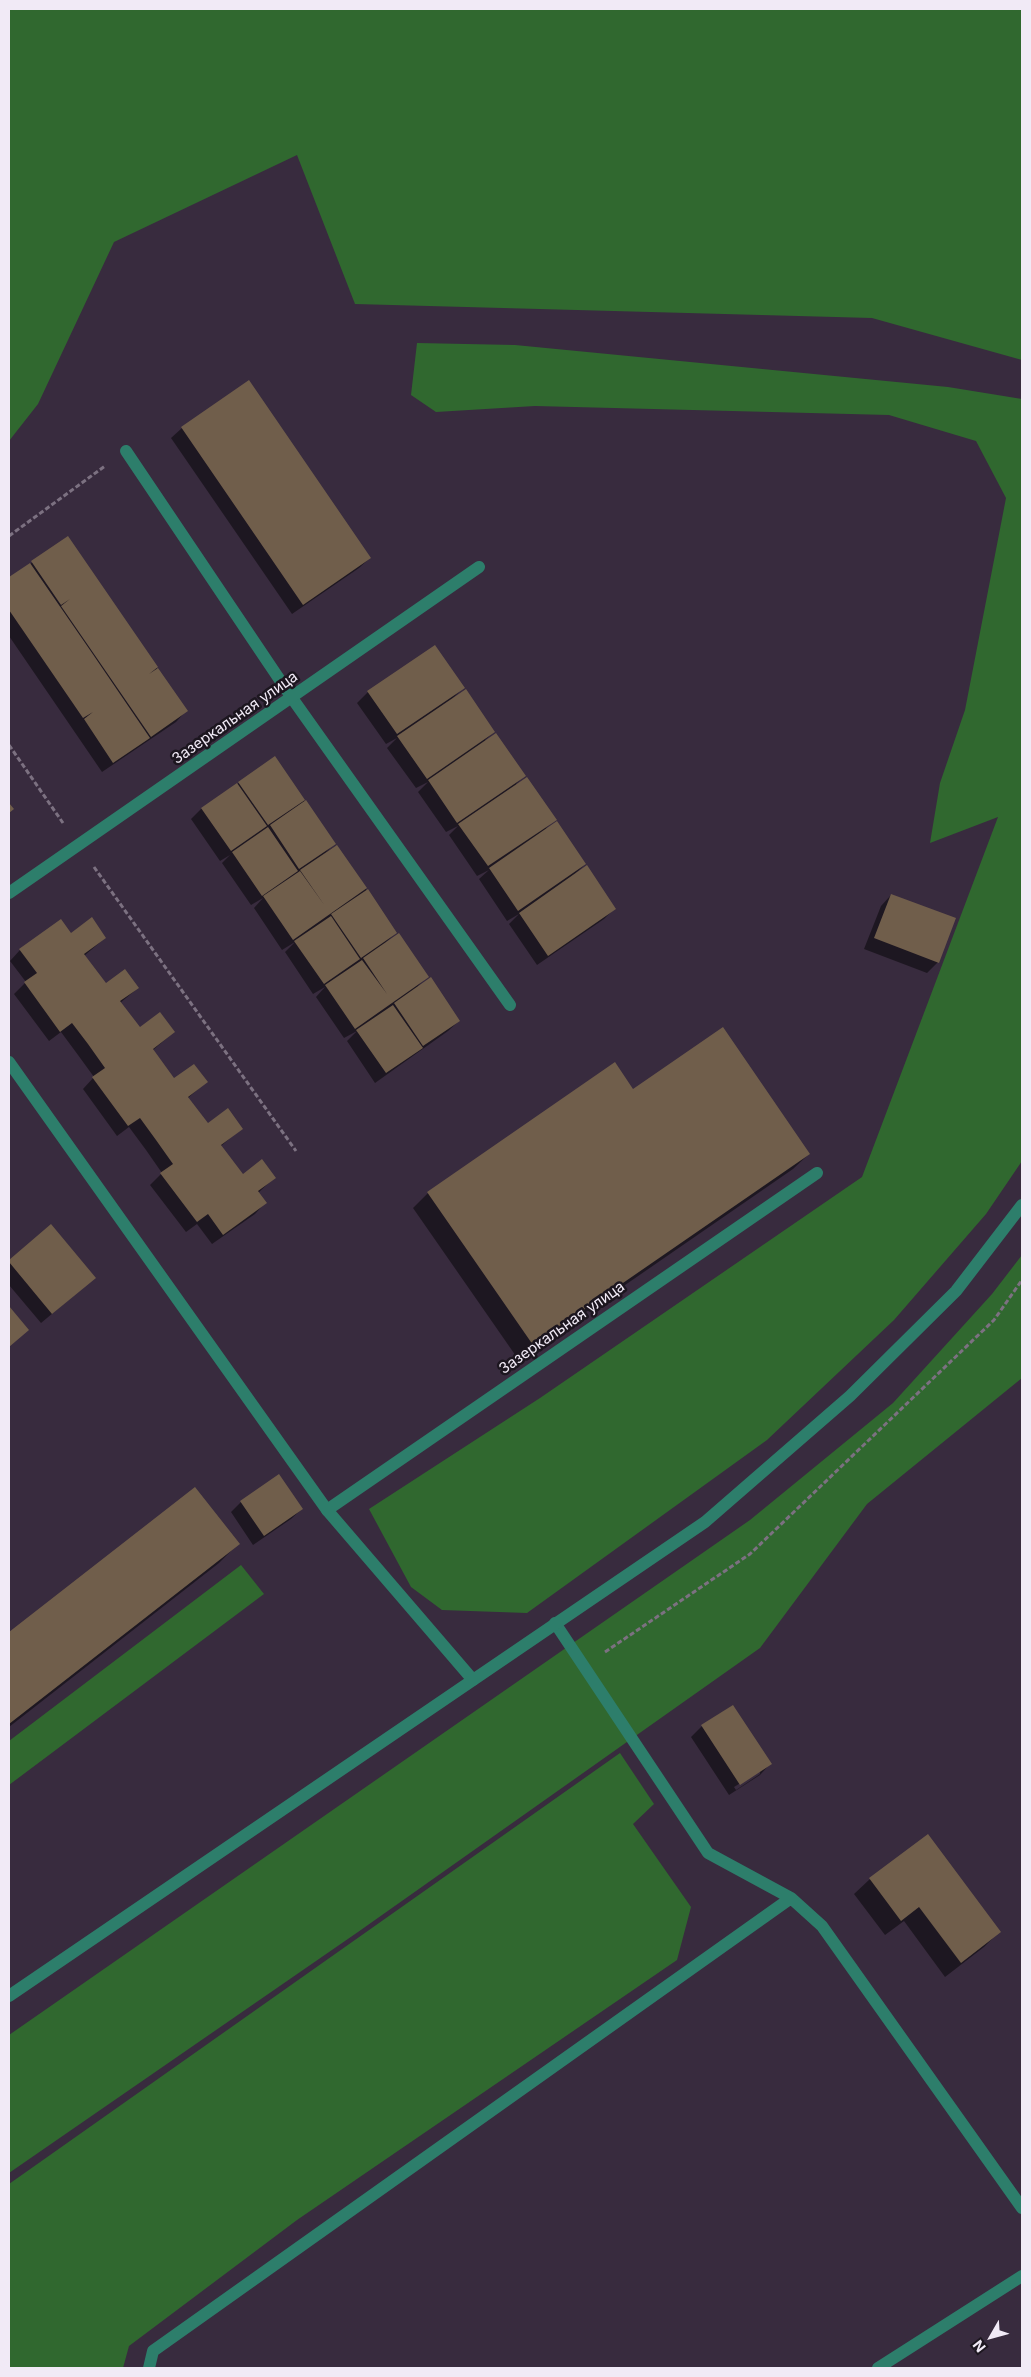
<!DOCTYPE html>
<html>
<head>
<meta charset="utf-8">
<style>
  body { margin:0 }
  #map { position:relative; width:1031px; height:2377px; overflow:hidden; background:#382b3e; font-family:Inter,sans-serif }
  canvas { display:block }
  .frame { position:absolute; inset:0; border:10px solid #f1eaf6; pointer-events:none }
  .north { position:absolute; left:966px; top:2312px; width:50px; height:50px; -webkit-text-stroke:4px #1c161f; paint-order:stroke; rotate:232deg; font-size:14px; font-weight:700; line-height:20px; text-align:center; color:#f1eaf6 }
  .north::after { content:''; display:block; margin:auto; width:18px; height:22px; background:#f1eaf6; clip-path:polygon(50% 0,100% 100%,50% 72%,0 100%) }
</style>
</head>
<body>
<div id="map">
<canvas width="1031" height="2377"></canvas>
<div class="frame"></div>
<div class="north">N</div>
</div>
<script>
const context = document.querySelector('canvas').getContext('2d');
context.lineJoin = 'round';
function paint(path, color) {
  context.fillStyle = color;
  context.fill(path, 'evenodd');
}
function trace(path, color, width, dash) {
  context.strokeStyle = color;
  context.lineWidth = width;
  context.lineCap = dash ? 'butt' : 'round';
  context.setLineDash(dash || []);
  context.stroke(path);
}
function label(font, color, halo, rows, align = 'center') {
  context.font = font + ' Inter,sans-serif';
  context.lineWidth = 5;
  context.setLineDash([]);
  context.textBaseline = 'middle';
  context.strokeStyle = halo;
  context.fillStyle = color;
  for (const [text, x, y, turn = 0] of rows) {
    context.save();
    context.translate(x, y);
    context.rotate((+turn || 0) * Math.PI / 180);
    context.textAlign = isNaN(turn) ? turn : align;
    if (halo) context.strokeText(text, 0, 0);
    context.fillText(text, 0, 0);
    context.restore();
  }
}
paint(new Path2D(`
  M9 9H1022V360L872 318 355 304 297 155 114 242 38 404 9 441Z
  M417 343 515 345 948 387 1022 399V1161L986 1214 894 1320 767 1440 527 1613 442 1610 411 1587 369 1509 540 1398 862 1177 998 817 930 843 940 783 965 710 1006 498 976 441 889 415 535 406 436 412 411 395Z
  M1022 1255V1378L867 1504 760 1648 358 1932 9 2173V2035L750 1520 893 1403 992 1294Z
  M241 1565 264 1594 9 1785V1741Z
  M620 1753 654 1804 633 1824 691 1907 677 1960 297 2220 129 2346 123 2368H9V2184Z`), '#30682f');
paint(new Path2D(`
  M182 428 370 558 359 568 292 614 171 438Z
  M67 538 186 711 176 722 102 772 9 636V579Z
  M435 647 463 688 453 698 494 732 485 740 524 776 516 784 555 820 546 828 585 864 576 873 614 909 604 919 537 965 509 924 519 914 507 921 479 879 489 870 477 876 449 835 458 826 446 832 418 792 428 782 416 788 387 748 397 738 386 744 357 703 368 692Z
  M275 758 334 844 326 852 336 846 396 933 386 942 427 976 418 986 459 1021 448 1031 375 1083 347 1041 357 1031 344 1038 316 997 325 987 313 994 285 952 295 942 282 950 254 908 263 898 251 905 222 863 230 855 220 861 191 819 201 809Z
  M891 895 938 962 927 973 864 949 881 906Z
  M71 934 105 938 84 956 106 985 138 988 120 1003 139 1029 174 1032 153 1050 174 1079 206 1082 188 1098 208 1124 241 1129 221 1146 242 1175 274 1178 258 1193 265 1203 255 1214 212 1244 197 1224 186 1232 150 1185 162 1173 146 1150 129 1127 117 1136 83 1089 94 1077 78 1055 61 1032 49 1041 14 994 26 982 10 961 20 950Z
  M633 1091 809 1154 793 1169 518 1359 413 1208 428 1193Z
  M51 1226 83 1288 41 1323 9 1285V1261Z
  M195 1488 238 1544 219 1563 9 1727V1634Z
  M241 1502 302 1509 291 1519 253 1545 231 1512Z
  M732 1706 770 1764 760 1775 729 1795 691 1737 702 1726ZM760 1771V1774L736 1790 734 1787Z
  M928 1836 999 1932 984 1947 945 1977 904 1921 885 1935 854 1894 870 1879Z`), '#0007');
paint(new Path2D(`
  M249 380 371 558 303 605 181 427Z
  M68 536 158 667 149 674 158 668 188 711 151 737 61 606 70 599 61 605 31 561Z
  M30 563 90 650 81 657 90 650 150 738 113 763 84 719 93 712 83 718 9 610V577Z
  M435 645 465 688 397 734 367 691Z
  M466 689 495 732 427 779 397 736Z
  M496 733 526 776 457 823 428 780Z
  M275 756 305 800 268 825 238 782Z
  M527 777 557 820 488 866 458 824Z
  M237 783 267 826 231 851 201 808Z
  M306 800 336 844 299 869 270 825Z
  M9 803 14 809 9 813Z
  M557 821 586 864 518 911 489 868Z
  M268 827 298 871 262 896 232 852Z
  M337 845 367 888 293 940 263 896 300 871 325 906 300 870Z
  M587 865 616 909 548 956 519 913Z
  M368 889 397 933 361 958 331 914Z
  M891 894 956 918 939 963 874 938Z
  M331 916 360 959 324 984 294 941Z
  M92 917 106 938 84 954 106 983 125 969 139 988 120 1001 140 1027 160 1012 175 1032 153 1049 174 1078 194 1064 208 1082 188 1097 208 1123 228 1108 243 1129 221 1145 243 1174 262 1159 276 1178 258 1191 267 1203 223 1235 208 1214 197 1222 160 1173 173 1164 156 1140 140 1118 128 1126 92 1077 105 1068 88 1044 72 1023 60 1032 24 982 37 973 19 949 61 919 71 933Z
  M399 933 429 977 355 1029 325 985 362 960 387 994 363 958Z
  M431 977 460 1021 423 1046 394 1003Z
  M393 1005 423 1048 386 1073 356 1030Z
  M723 1027 810 1154 533 1345 427 1192 615 1062 633 1089Z
  M51 1224 96 1278 52 1314 9 1262V1260Z
  M9 1306 29 1330 9 1347Z
  M279 1474 303 1509 264 1536 240 1501Z
  M195 1487 240 1544 9 1724V1632Z
  M733 1705 772 1764 740 1785 701 1725Z
  M928 1834 1001 1932 961 1963 919 1907 901 1921 869 1878Z`), '#705e4b');
trace(new Path2D(`
  M9 536 105 466
  M9 745 63 823
  M94 867 296 1151
  M605 1652 750 1554 994 1320 1022 1280`), '#7c7181', 3, [5, 2.5]);
trace(new Path2D(`
  M126 451 292 698 510 1005
  M327 1510 817 1173`), '#2d7e6b', 12);
trace(new Path2D(`
  M9 893 479 567
  M9 1062 327 1510 473 1680
  M555 1623 708 1853 791 1898
  M149 2368 153 2351 791 1898 822 1926 1022 2208
  M878 2368 1022 2276`), '#2d7e6b', 12);
trace(new Path2D(`
  M9 1996 705 1522 850 1396 956 1291 1022 1205`), '#2d7e6b', 12);
label('15px', '#f1eaf6', '#1c161f', [
  ["Зазеркальная улица",235,718,-35],
  ["Зазеркальная улица",562,1328,-35]
]);
</script>
</body>
</html>
